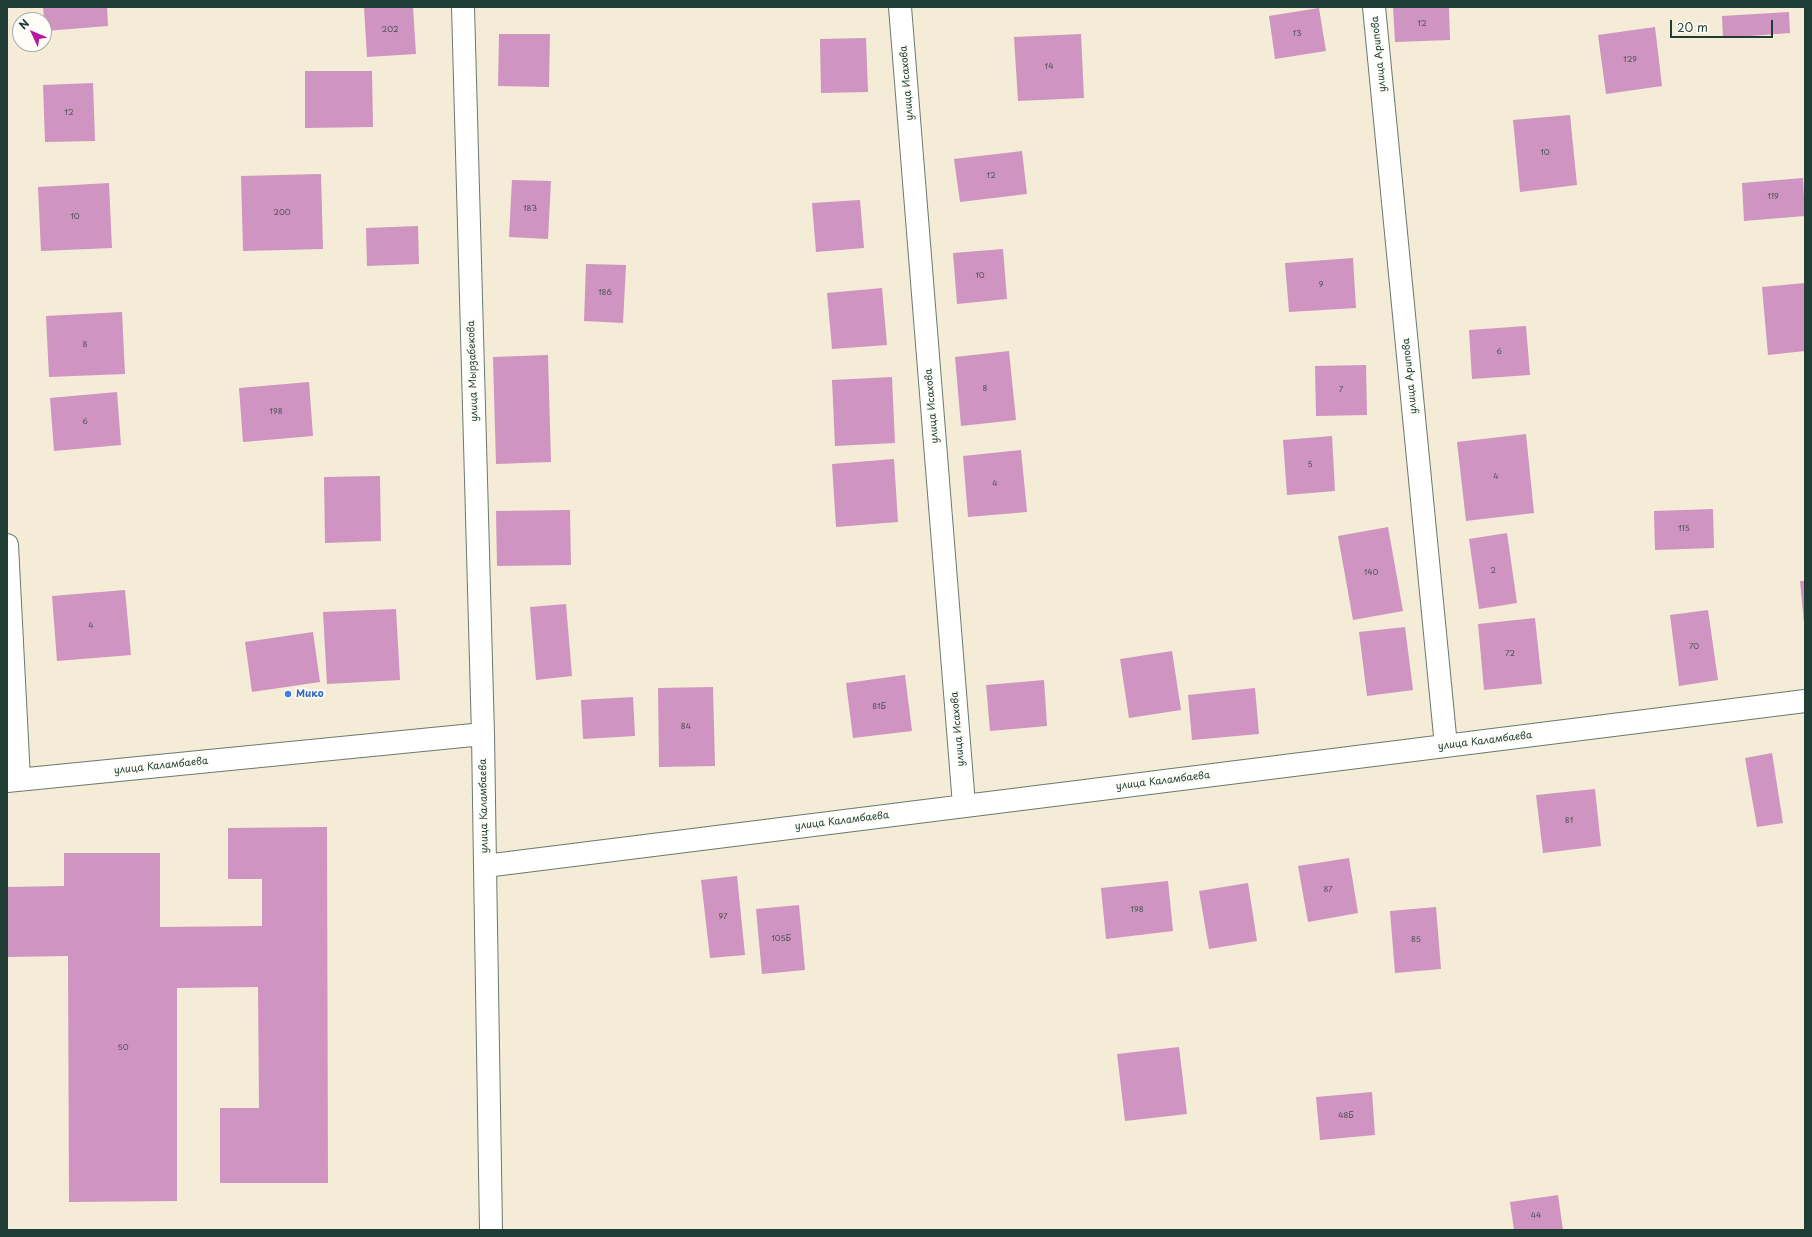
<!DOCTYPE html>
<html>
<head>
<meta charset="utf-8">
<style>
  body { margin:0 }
  #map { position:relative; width:1812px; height:1237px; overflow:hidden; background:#f4ecd7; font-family:"Playpen Sans",sans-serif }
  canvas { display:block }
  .frame { position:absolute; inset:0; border:8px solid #1f3d34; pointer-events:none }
  .north { position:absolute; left:12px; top:12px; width:40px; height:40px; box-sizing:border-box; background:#fdfcf7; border:1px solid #a4b0a9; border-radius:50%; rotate:314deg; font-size:11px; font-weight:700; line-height:16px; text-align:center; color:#1f3d34 }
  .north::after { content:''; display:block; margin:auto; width:14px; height:18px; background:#b5179e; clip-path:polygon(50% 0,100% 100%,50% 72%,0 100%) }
  .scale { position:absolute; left:1670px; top:20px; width:103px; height:18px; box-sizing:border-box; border:2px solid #1f3d34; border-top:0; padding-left:5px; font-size:12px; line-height:14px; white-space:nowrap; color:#1f3d34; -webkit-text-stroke:3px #fdfcf7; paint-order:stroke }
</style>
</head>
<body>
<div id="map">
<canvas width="1812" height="1237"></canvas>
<div class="frame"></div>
<div class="north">N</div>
<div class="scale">20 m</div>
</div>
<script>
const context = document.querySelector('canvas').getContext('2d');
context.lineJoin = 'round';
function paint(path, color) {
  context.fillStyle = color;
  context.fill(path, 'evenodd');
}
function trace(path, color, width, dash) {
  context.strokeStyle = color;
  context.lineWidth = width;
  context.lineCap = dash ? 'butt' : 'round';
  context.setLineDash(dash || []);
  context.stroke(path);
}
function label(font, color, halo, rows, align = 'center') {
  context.font = font + ' "Playpen Sans",sans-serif';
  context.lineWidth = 4;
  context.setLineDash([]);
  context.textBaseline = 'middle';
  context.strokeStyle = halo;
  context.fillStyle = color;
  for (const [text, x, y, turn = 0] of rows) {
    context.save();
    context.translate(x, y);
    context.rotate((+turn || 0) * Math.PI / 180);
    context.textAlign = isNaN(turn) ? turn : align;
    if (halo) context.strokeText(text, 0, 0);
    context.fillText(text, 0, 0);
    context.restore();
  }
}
paint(new Path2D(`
  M43 7H107L108 26 45 31Z
  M364 7H413L416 54 367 57Z
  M1393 7H1449L1450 40 1395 42Z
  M1319 8 1326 51 1275 59 1269 16Z
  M1789 12 1790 33 1723 38 1722 16Z
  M1655 27 1662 86 1606 94 1598 35Z
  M499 34H550L549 87 498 86Z
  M1081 34 1084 98 1018 101 1014 37Z
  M866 38 868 92 821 93 820 39Z
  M305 71H372L373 127 305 128Z
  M93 83 95 141 45 142 43 85Z
  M1570 115 1577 185 1520 192 1513 120Z
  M1022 151 1027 194 960 202 954 159Z
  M321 174 323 249 243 251 241 176Z
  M1803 178 1805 216 1744 221 1742 183Z
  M512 180 551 181 548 239 509 237Z
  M109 183 112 248 41 251 38 187Z
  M860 200 864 248 816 252 812 203Z
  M418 226 419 264 367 266 366 228Z
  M1003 249 1007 299 957 304 953 253Z
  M1353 258 1356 308 1289 312 1285 263Z
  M586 264 626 265 623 323 584 321Z
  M1805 283V351L1768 355 1762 287Z
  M882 288 887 345 832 349 827 293Z
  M122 312 125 374 49 377 46 316Z
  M1526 326 1530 375 1472 379 1469 330Z
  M1009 351 1016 420 961 426 955 357Z
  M548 355 551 462 496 464 493 357Z
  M1366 365 1367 415 1316 416 1315 366Z
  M892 377 895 443 835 446 832 380Z
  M309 382 313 436 243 442 239 388Z
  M117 392 121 445 54 451 50 398Z
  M1526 434 1534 513 1466 521 1457 442Z
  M1332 436 1335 491 1287 495 1283 440Z
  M1021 450 1027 512 968 517 963 456Z
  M894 459 898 522 836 527 832 464Z
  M380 476 381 541 325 543 324 477Z
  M1713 509 1714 548 1655 550 1654 511Z
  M570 510 571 565 497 566 496 511Z
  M1388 527 1403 611 1353 620 1338 536Z
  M1507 533 1517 603 1479 609 1469 539Z
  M1800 581H1805V623H1804Z
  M125 590 131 655 57 661 52 596Z
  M566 604 572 676 536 680 530 607Z
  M396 609 400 680 327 684 323 612Z
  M1708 610 1718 680 1679 686 1670 615Z
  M1535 618 1542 684 1484 690 1478 624Z
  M1405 627 1413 690 1367 696 1359 632Z
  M313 632 320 682 252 692 245 642Z
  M1172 651 1181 710 1129 718 1120 659Z
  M905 675 912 731 853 738 846 683Z
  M1044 680 1047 726 990 731 986 685Z
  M713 687 715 766 659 767 658 688Z
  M1255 688 1259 734 1192 740 1188 695Z
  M633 697 635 736 583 739 581 700Z
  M1772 753 1783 823 1757 827 1745 758Z
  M1595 789 1601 846 1543 853 1536 795Z
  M327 827 328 1183H220V1108H259L258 987 177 988V1201L69 1202 68 956 7 957V887L64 886V853H160V927L262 926V879H228V828Z
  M1349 858 1358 913 1308 922 1298 866Z
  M737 876 745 955 710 958 701 880Z
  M1168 881 1173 931 1106 939 1101 888Z
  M1248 883 1257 941 1209 949 1199 891Z
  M799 905 805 970 762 974 756 909Z
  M1436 907 1441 969 1395 973 1390 911Z
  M1179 1047 1187 1114 1125 1121 1117 1054Z
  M1372 1092 1375 1135 1320 1140 1316 1097Z
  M1558 1195 1563 1230H1514L1510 1202Z`), '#cf94c1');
const street = new Path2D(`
  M463 7 483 734
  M900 7 964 805
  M1374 7 1446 746
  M7 545 19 779
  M7 781 483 734 485 866 1805 701
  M485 866 491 1230`);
trace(street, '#6a7a6d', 24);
trace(street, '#fff', 22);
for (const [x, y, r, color] of [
  [288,694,4,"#3f7fe0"]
]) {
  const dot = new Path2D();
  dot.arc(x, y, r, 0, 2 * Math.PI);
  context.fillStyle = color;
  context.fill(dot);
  trace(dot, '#fdfcf7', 1.5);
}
label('8px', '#4b5357', null, [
  ["12",1422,24],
  ["202",390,30],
  ["13",1297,34],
  ["129",1630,60],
  ["14",1049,67],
  ["12",69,113],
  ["10",1545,153],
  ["12",991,176],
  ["119",1773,197],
  ["183",530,209],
  ["200",282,213],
  ["10",75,217],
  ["10",980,276],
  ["9",1321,285],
  ["186",605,293],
  ["8",85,345],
  ["6",1499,352],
  ["8",985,389],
  ["7",1341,390],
  ["198",276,412],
  ["6",85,422],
  ["5",1310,465],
  ["4",1496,477],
  ["4",995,484],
  ["115",1684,529],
  ["2",1493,571],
  ["140",1371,573],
  ["4",91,626],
  ["70",1694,647],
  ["72",1510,654],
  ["81Б",879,707],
  ["84",686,727],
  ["81",1569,821],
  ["87",1328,890],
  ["198",1137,910],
  ["97",723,917],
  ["105Б",781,939],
  ["85",1416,940],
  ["50",123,1048],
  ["48Б",1346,1116],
  ["44",1536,1216]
]);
label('10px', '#1f3d34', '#fdfcf7', [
  ["улица Арипова",1379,54,-96],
  ["улица Исахова",907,83,-95],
  ["улица Мырзабекова",473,371,-92],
  ["улица Арипова",1410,376,-96],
  ["улица Исахова",932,406,-95],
  ["улица Исахова",958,729,-95],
  ["улица Каламбаева",1485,741,-7],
  ["улица Каламбаева",161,766,-6],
  ["улица Каламбаева",1163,781,-7],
  ["улица Каламбаева",484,806,-91],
  ["улица Каламбаева",842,821,-7]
]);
label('bold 10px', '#366cbe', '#fdfcf7', [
  ["Мико",296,694]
], 'left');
</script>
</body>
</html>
